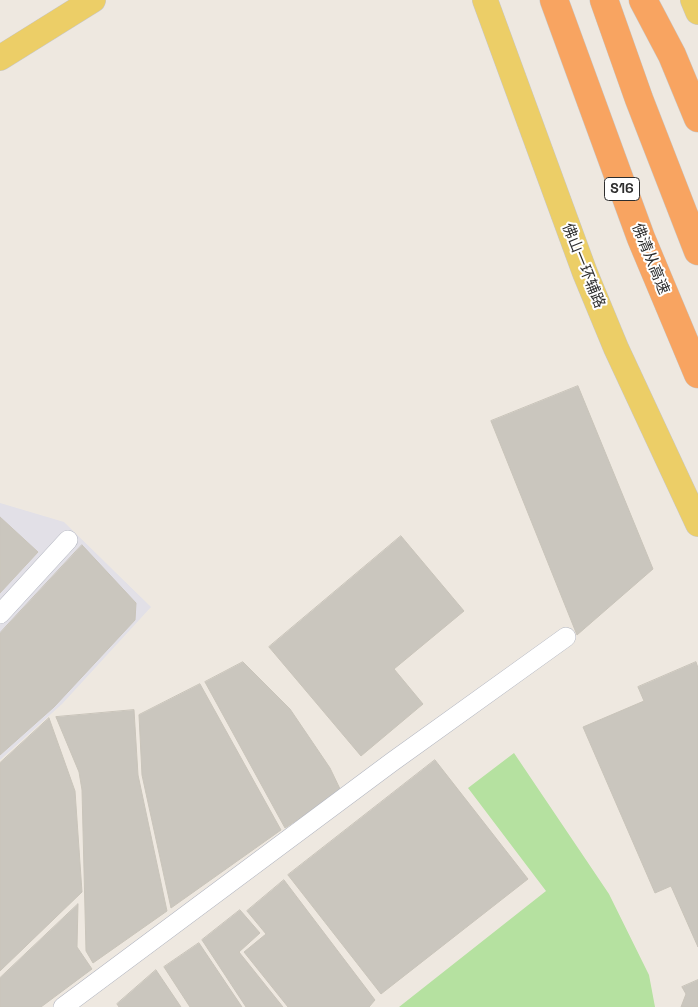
<!DOCTYPE html>
<html>
<head>
<meta charset="utf-8">
<style>
  body { margin:0 }
  canvas { display:block; background:#eee8e0 }
</style>
</head>
<body>
<canvas width="698" height="1007"></canvas>
<script>
const context = document.querySelector('canvas').getContext('2d');
context.lineJoin = 'round';
function paint(path, color) {
  context.fillStyle = color;
  context.fill(path, 'evenodd');
}
function trace(path, color, width, dash) {
  context.strokeStyle = color;
  context.lineWidth = width;
  context.lineCap = dash ? 'butt' : 'round';
  context.setLineDash(dash || []);
  context.stroke(path);
}
function label(font, color, halo, rows, align = 'center') {
  context.font = font + ' "Space Grotesk","Noto Sans SC",sans-serif';
  context.lineWidth = 4;
  context.setLineDash([]);
  context.textBaseline = 'middle';
  context.strokeStyle = halo;
  context.fillStyle = color;
  for (const [text, x, y, turn = 0] of rows) {
    context.save();
    context.translate(x, y);
    context.rotate((+turn || 0) * Math.PI / 180);
    context.textAlign = isNaN(turn) ? turn : align;
    if (halo) context.strokeText(text, 0, 0);
    context.fillText(text, 0, 0);
    context.restore();
  }
}
paint(new Path2D(`
  M0 503 64 522 151 607 62 704 0 760Z`), '#e2e0e7');
paint(new Path2D(`
  M514 753 609 894 649 975 655 1007H399L546 891 468 788Z`), '#b5e1a0');
const building = new Path2D(`
  M578 386 653 569 577 635 491 421Z
  M0 517 38 552 0 593Z
  M401 536 464 611 394 669 423 704 361 756 269 647Z
  M82 545 136 603 135 620 54 707 0 755V633Z
  M243 662 290 709 330 768 341 791 285 828 205 682Z
  M696 662 698 668V947L671 886 655 893 583 727 644 701 638 687Z
  M200 684 281 830 171 908 142 775 139 715Z
  M134 710 138 775 167 911 93 963 86 951 82 790 79 772 56 717Z
  M49 718 75 791 82 892 0 971V763Z
  M435 760 528 879 381 994 288 875Z
  M284 880 375 1000 369 1007H288L244 952 266 934 247 911Z
  M78 904 77 947 92 969 41 1007H0V978Z
  M240 910 260 933 239 952 283 1007H246L202 940Z
  M199 943 242 1007H190L164 967Z
  M156 970 181 1007H119L117 1004Z
  M698 980V1007H681L686 994 682 987Z`);
paint(building, '#cac6be');
trace(building, '#c9c4ba', 1);
const minor = new Path2D(`
  M0 614 68 540
  M63 1007 392 762 566 637`);
const major = new Path2D(`
  M485 0 585 273 616 348 698 524
  M693 0 698 12
  M0 58 93 0`);
const highway = new Path2D(`
  M554 0 641 238 698 374
  M604 0 639 99 698 251
  M643 0 672 55 698 118`);
trace(minor, '#b3b6c0', 20);
trace(major, '#c8c8c8', 26);
trace(highway, '#c8c8c8', 29);
trace(minor, '#fff', 19);
trace(major, '#ecce67', 25);
trace(highway, '#f8a461', 28);
for (const [x, y, w] of [
  [622,189,35]
]) {
  const box = new Path2D();
  box.roundRect(x - w / 2, y - 11.5, w, 23, 4);
  context.fillStyle = '#fff';
  context.fill(box);
  trace(box, '#2d2d2d', 1);
}
label('bold 14px', '#2d2d2d', null, [
  ["S16",622,189]
]);
label('15px', '#2d2d2d', '#fff', [
  ["佛清从高速",650,259,68],
  ["佛山一环辅路",583,266,68]
]);
</script>
</body>
</html>
